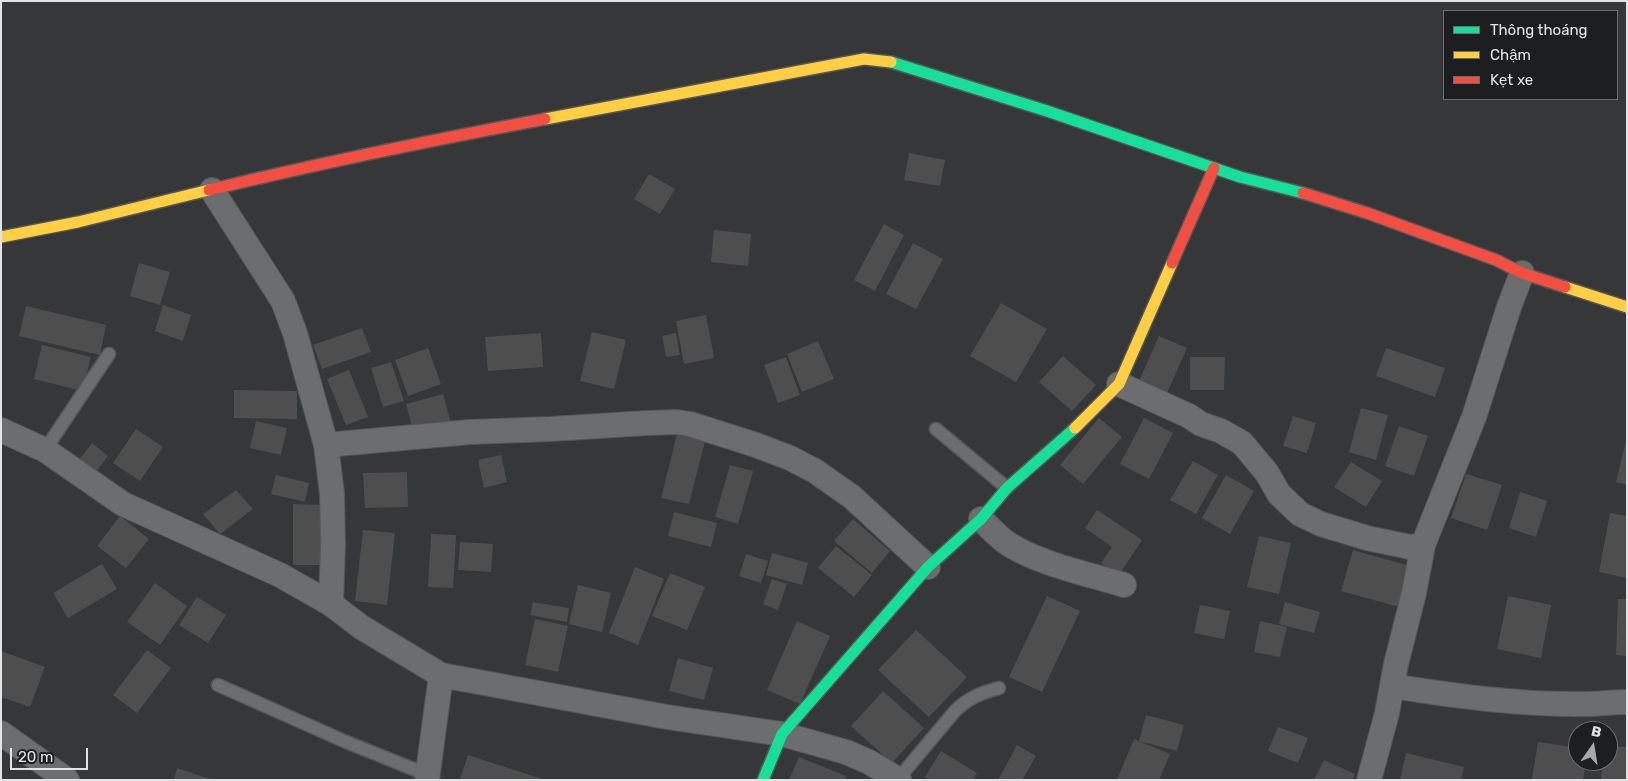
<!DOCTYPE html>
<html>
<head>
<meta charset="utf-8">
<style>
  body { margin:0 }
  #map { position:relative; width:1628px; height:781px; overflow:hidden; background:#353739; font-family:Rubik,sans-serif }
  canvas { display:block }
  .frame { position:absolute; inset:0; border:2px solid #e1e4e6; pointer-events:none }
  .legend { position:absolute; left:1443px; top:10px; width:175px; height:90px; box-sizing:border-box; background:#1c1e20; border:1px solid #6b6d6f; margin:0; padding:6px 9px; list-style:none; font-size:15px; color:#e1e4e6 }
  .legend li { display:flex; align-items:center; gap:10px; height:25px }
  .legend b { width:25px; border:1px solid #6b6d6f }
  .north { position:absolute; left:1568px; top:721px; width:50px; height:50px; box-sizing:border-box; background:#1c1e20; border:1px solid #6b6d6f; border-radius:50%; rotate:13deg; font-size:14px; font-weight:700; line-height:20px; text-align:center; color:#e1e4e6 }
  .north::after { content:''; display:block; margin:auto; width:18px; height:22px; background:#a5a7a9; clip-path:polygon(50% 0,100% 100%,50% 72%,0 100%) }
  .scale { position:absolute; left:10px; top:748px; width:78px; height:22px; box-sizing:border-box; border:2px solid #e1e4e6; border-top:0; padding-left:6px; font-size:15px; line-height:18px; white-space:nowrap; color:#e1e4e6; -webkit-text-stroke:4px #1c1e20; paint-order:stroke }
</style>
</head>
<body>
<div id="map">
<canvas width="1628" height="781"></canvas>
<div class="frame"></div>
<ul class="legend">
<li><b style="height:6px;background:#16e098"></b>Thông thoáng</li>
<li><b style="height:6px;background:#ffcf43"></b>Chậm</li>
<li><b style="height:6px;background:#f24e42"></b>Kẹt xe</li>
</ul>
<div class="north">B</div>
<div class="scale">20 m</div>
</div>
<script>
const context = document.querySelector('canvas').getContext('2d');
context.lineJoin = 'round';
function paint(path, color) {
  context.fillStyle = color;
  context.fill(path, 'evenodd');
}
function trace(path, color, width, dash) {
  context.strokeStyle = color;
  context.lineWidth = width;
  context.lineCap = dash ? 'butt' : 'round';
  context.setLineDash(dash || []);
  context.stroke(path);
}
paint(new Path2D(`
  M909 153 945 160 940 186 904 180Z
  M649 174 675 189 660 214 634 199Z
  M884 224 904 235 875 291 854 280Z
  M714 230 751 234 748 266 711 262Z
  M913 243 943 259 916 309 886 294Z
  M139 263 170 272 160 305 130 296Z
  M1001 303 1047 329 1016 382 970 356Z
  M163 305 191 315 183 341 155 331Z
  M26 306 106 325 100 355 19 336Z
  M706 315 714 358 684 364 676 321Z
  M362 328 371 352 322 369 313 345Z
  M592 332 626 340 614 389 580 381Z
  M541 333 543 367 488 371 485 337Z
  M676 333 680 355 666 357 662 336Z
  M1159 336 1187 348 1167 393 1139 381Z
  M818 341 834 379 802 392 787 354Z
  M42 345 91 357 82 391 34 379Z
  M428 348 441 384 408 396 395 360Z
  M1386 348 1445 368 1435 397 1376 376Z
  M1063 356 1096 385 1072 411 1039 382Z
  M786 357 800 395 778 403 764 365Z
  M1190 357H1225L1224 390H1190Z
  M391 362 404 401 383 407 371 368Z
  M349 370 368 417 346 425 327 379Z
  M234 390 297 391V419L234 418Z
  M443 394 451 423 414 433 406 404Z
  M1361 408 1388 415 1376 460 1349 452Z
  M1293 416 1316 423 1307 453 1283 446Z
  M1099 418 1122 437 1083 484 1060 465Z
  M1144 418 1173 433 1149 479 1120 464Z
  M256 421 287 428 281 455 250 448Z
  M1399 426 1428 436 1414 476 1385 466Z
  M136 429 163 447 140 481 113 463Z
  M678 430 706 437 689 504 661 498Z
  M1626 441H1627V485L1616 482Z
  M92 443 108 456 95 473 79 460Z
  M501 455 507 482 484 488 478 460Z
  M1193 461 1218 475 1196 514 1170 500Z
  M1351 462 1382 481 1366 507 1334 487Z
  M730 465 753 471 738 524 715 517Z
  M407 472 408 507 365 508 363 473Z
  M1466 474 1502 485 1487 530 1451 518Z
  M276 475 309 483 305 502 271 494Z
  M1226 475 1254 491 1230 534 1202 518Z
  M236 490 253 509 220 534 203 514Z
  M1520 492 1547 501 1536 537 1509 528Z
  M293 504 321 505 320 565H293Z
  M1097 510 1142 540 1119 575 1101 563 1112 547 1085 528Z
  M674 512 717 523 711 547 668 536Z
  M1610 513 1627 516V578L1599 572Z
  M120 516 149 539 126 568 97 546Z
  M853 519 890 551 872 573 834 541Z
  M363 530 395 533 387 605 355 601Z
  M431 534 456 535 453 588 428 587Z
  M1259 536 1291 543 1279 594 1247 587Z
  M460 542 493 544 491 572 458 570Z
  M836 546 872 575 854 597 818 568Z
  M1353 550 1410 566 1399 607 1341 591Z
  M772 553 808 563 802 585 766 575Z
  M746 554 768 561 761 583 739 576Z
  M102 564 117 589 68 618 53 593Z
  M635 567 664 579 638 645 609 633Z
  M670 573 705 587 687 630 652 616Z
  M772 579 787 584 778 610 763 604Z
  M155 583 187 606 160 645 127 622Z
  M578 585 611 593 602 632 569 624Z
  M1047 596 1080 611 1042 692 1009 677Z
  M1508 596 1551 605 1541 658 1497 649Z
  M197 597 226 615 208 643 179 625Z
  M1618 599H1627V656L1616 655Z
  M533 602 569 608 567 622 530 615Z
  M1285 602 1320 612 1314 633 1279 624Z
  M1200 605 1230 611 1224 639 1194 633Z
  M535 619 568 626 558 672 525 665Z
  M797 621 830 636 800 704 767 690Z
  M1260 621 1287 627 1280 657 1254 652Z
  M916 630 967 677 929 717 878 670Z
  M147 650 171 668 137 713 113 695Z
  M1 651 45 667 30 707 1 697Z
  M678 658 713 668 704 700 669 691Z
  M883 691 924 728 892 763 851 726Z
  M1146 715 1184 725 1177 751 1139 741Z
  M1278 727 1308 738 1298 763 1268 751Z
  M1134 739 1170 754 1159 780H1117Z
  M1538 742 1578 748V761H1586L1583 780 1532 779Z
  M1017 745 1036 756 1022 780H998Z
  M1608 747H1627V780H1601L1602 761H1608Z
  M941 751 977 773 973 780H930L925 777Z
  M1406 753 1464 767 1461 780H1400Z
  M468 755 542 779V780L460 779Z
  M799 757 846 776 845 780H789Z
  M1324 760 1355 774 1352 780H1314Z
  M177 768 210 779V780H174Z`), '#4e4e4e');
const lane = new Path2D(`
  M936 429 1007 488
  M45 450 109 354
  M218 685 344 741 428 775
  M898 779 955 711C968 698 981 693 999 688`);
const street = new Path2D(`
  M212 190 283 301 295 333 326 445 332 494 333 544 331 604
  M1119 384 1189 416 1201 424 1221 431 1242 443 1267 473 1279 494 1300 514 1321 524 1367 538 1410 547 1423 545
  M1 430 45 450 123 504 280 575 331 604 361 627 441 675
  M326 445 470 432 551 429 647 423 677 422 690 424 756 445 790 458 815 471 852 497 928 567
  M981 519C990 528 999 538 1010 545 1043 565 1088 574 1124 585
  M1392 686C1455 696 1520 705 1585 704 1599 704 1613 702 1627 702
  M1 733 67 780
  M427 780 441 675 667 717 782 734 846 752 869 762 899 780
  M1369 780 1387 713 1396 664 1414 593 1423 545 1474 417 1509 307 1522 273`);
const fast = new Path2D(`
  M891 62 1047 111 1240 177 1303 193
  M763 780 782 734 928 567 981 519 1007 488 1075 428`);
const slow = new Path2D(`
  M545 119 864 59 891 62
  M1 237 78 222 209 190
  M1565 287 1627 307
  M1075 428 1119 384 1172 263`);
const jam = new Path2D(`
  M209 190C321 163 432 140 545 119
  M1303 193 1367 213 1496 260 1522 273 1565 287
  M1172 263 1214 168`);
trace(lane, '#545658', 15);
trace(street, '#545658', 26);
trace(fast, '#545658', 14);
trace(slow, '#545658', 14);
trace(jam, '#545658', 14);
trace(lane, '#6b6d6f', 12);
trace(street, '#6b6d6f', 24);
trace(fast, '#16e098', 11);
trace(slow, '#ffcf43', 11);
trace(jam, '#f24e42', 11);
</script>
</body>
</html>
